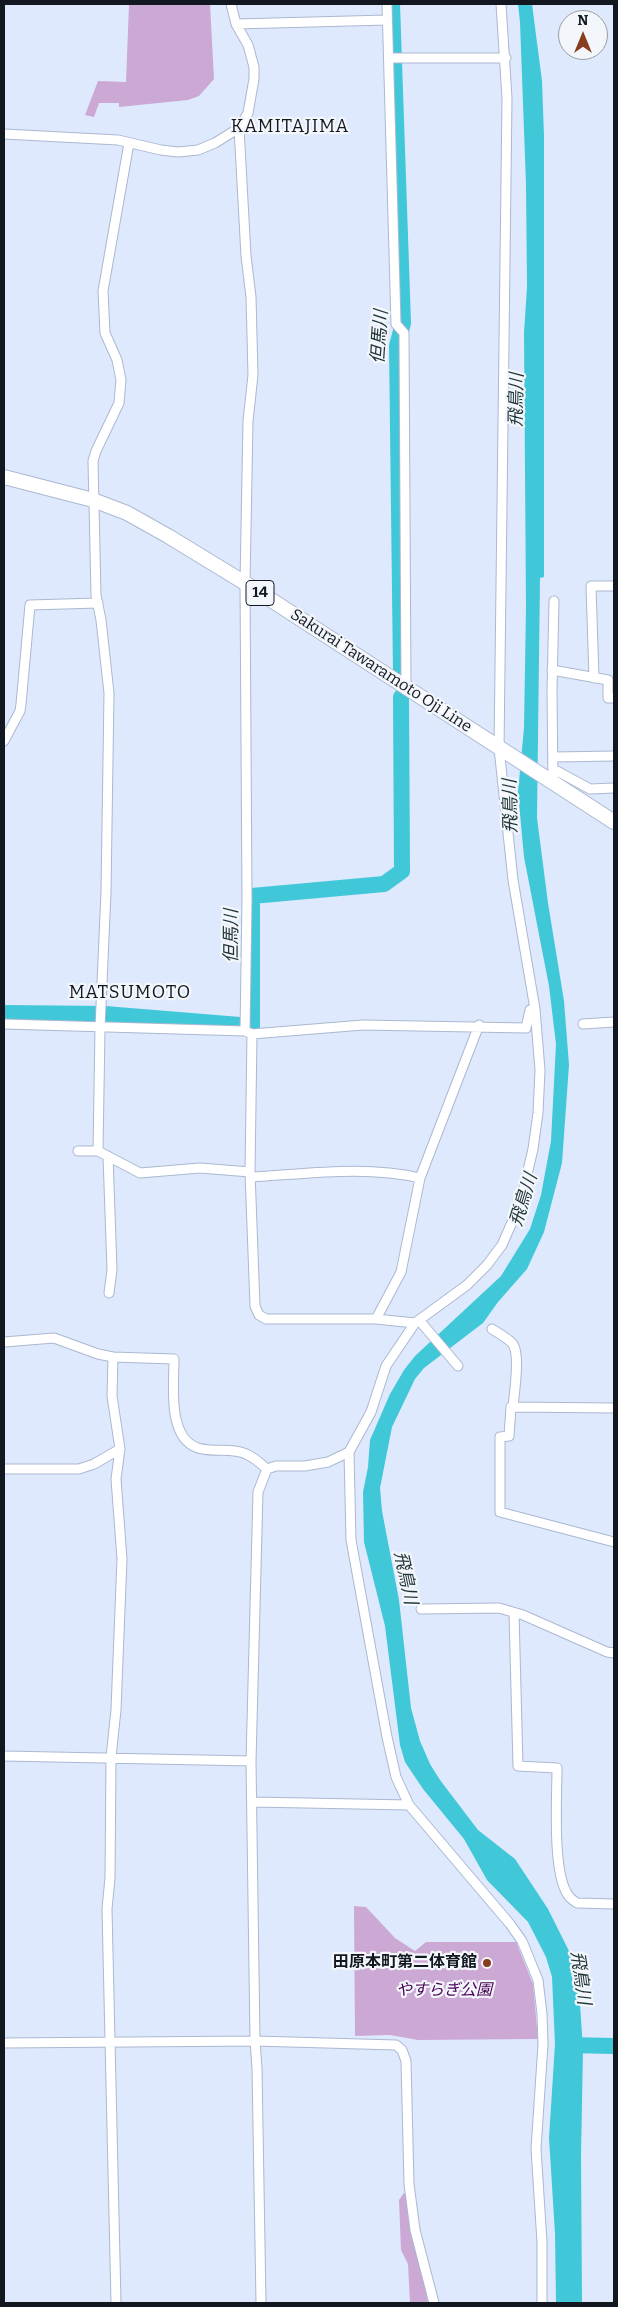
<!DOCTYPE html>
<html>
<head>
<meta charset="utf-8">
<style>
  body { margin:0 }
  #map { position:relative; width:618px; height:2307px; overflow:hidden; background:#dee9fe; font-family:Bitter,serif }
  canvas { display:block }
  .frame { position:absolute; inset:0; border:5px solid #131720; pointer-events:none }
  .north { position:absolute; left:558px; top:10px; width:50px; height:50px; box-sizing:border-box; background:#f3f6fb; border:1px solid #999da3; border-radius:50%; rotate:0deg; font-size:14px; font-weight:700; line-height:20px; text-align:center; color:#131720 }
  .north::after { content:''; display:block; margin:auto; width:18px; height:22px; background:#863e1e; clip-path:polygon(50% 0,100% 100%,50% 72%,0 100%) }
</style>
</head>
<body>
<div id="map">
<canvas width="618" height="2307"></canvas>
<div class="frame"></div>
<div class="north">N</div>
</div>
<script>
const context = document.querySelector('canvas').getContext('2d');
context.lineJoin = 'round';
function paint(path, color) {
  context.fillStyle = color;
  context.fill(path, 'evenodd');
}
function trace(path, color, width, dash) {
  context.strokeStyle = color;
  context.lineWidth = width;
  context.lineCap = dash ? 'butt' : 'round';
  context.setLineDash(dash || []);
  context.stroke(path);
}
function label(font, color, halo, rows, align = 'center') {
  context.font = font + ' Bitter,"Noto Sans JP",serif';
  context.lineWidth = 4.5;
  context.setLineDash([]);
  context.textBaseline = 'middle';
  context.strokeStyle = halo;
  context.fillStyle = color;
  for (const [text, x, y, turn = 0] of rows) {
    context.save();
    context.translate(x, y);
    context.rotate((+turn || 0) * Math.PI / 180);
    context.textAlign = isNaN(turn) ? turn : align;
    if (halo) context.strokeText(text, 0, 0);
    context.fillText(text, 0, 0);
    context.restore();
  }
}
paint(new Path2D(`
  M129 4H210L214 79 199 96 188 100 119 107V103H99L94 117 85 115 98 81 126 82Z
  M354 1906 366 1907 395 1938 415 1951 426 1942H516L533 1984 538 2039 418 2040 390 2035 355 2036Z
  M404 2193 406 2194 428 2303H410L408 2264 401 2250 399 2200Z`), '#cca8d5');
paint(new Path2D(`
  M518 4H532L542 81 544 136V577L540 578 537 818 548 903 564 1001 569 1065 562 1163 544 1232 527 1269 498 1302 483 1323 424 1368 415 1379 392 1427 380 1488 382 1511 399 1600 411 1708 420 1741 430 1764 440 1780 478 1830 515 1859 548 1909 570 1953 580 2004 583 2049 581 2156 582 2303H556L555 2233 549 2138 555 2044 552 1977 546 1957 528 1922 487 1880 464 1839 423 1789 405 1762 400 1745 385 1626 364 1542 363 1492 368 1467 370 1440 390 1394 404 1370 415 1356 501 1276 530 1229 541 1195 551 1141 556 1044 549 986 524 857 518 792 524 728 526 607 524 333 527 287 526 184 520 22Z`), '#40c7d8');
trace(new Path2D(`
  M392 4 403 323 397 346 401 673
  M4 1013 105 1014 252 1026V896L384 884 402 871 401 697
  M567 2045 614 2046`), '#40c7d8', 16);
const minor = new Path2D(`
  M387 4 396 324 404 333 406 688
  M236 24 387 20
  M389 58H506
  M239 128 246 256 251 297 253 375 248 421 245 583 247 899 245 1031 252 1034 363 1025 526 1028 530 1010 535 1009
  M4 134 118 140 161 150 178 152 198 150 215 143 239 128 248 113 254 79V67L248 45 236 24 231 4
  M552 670 608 680V698H614
  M594 678 591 586H614
  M4 741 20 711 21 704 30 605 98 603
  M554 757 614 756
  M557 771 590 789 614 788
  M553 783 552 690 554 601
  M4 1024 245 1031
  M583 1024 614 1022
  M252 1034 250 1172 255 1306 259 1315 266 1319H376L415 1323
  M78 1151H98L140 1173 200 1168 250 1172
  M98 1151 100 1028 106 892 109 693 101 620 96 595 93 461 96 451 119 403 121 380 117 360 105 333 103 291 129 143
  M108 1156 112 1270 109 1293
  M251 1177C306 1174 366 1165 420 1178
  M376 1319 401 1272 420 1178 479 1025
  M419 1320 458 1366
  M492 1329C498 1333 506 1337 512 1343 521 1352 514 1394 513 1407
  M4 1342 54 1338 98 1354 113 1357 174 1359C174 1385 167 1438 198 1448 213 1453 234 1447 248 1455 255 1458 261 1464 267 1469
  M113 1357 112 1396 120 1449 116 1479 122 1559 116 1710 111 1757 110 1878 107 1909 116 2303
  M614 1408 511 1407 509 1436 500 1437V1512L614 1542
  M349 1452 351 1540 387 1737 396 1777 409 1805 510 1924 522 1941 538 1980 542 2014 543 2044 536 2149 542 2242V2303
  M4 1469H79L94 1464 120 1449
  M421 1609 499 1608 523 1615 607 1652 614 1653
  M514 1613 518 1766 557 1768C557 1797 552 1872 568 1895 570 1898 574 1901 577 1903L614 1904
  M4 1756 251 1761
  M253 1802 409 1805
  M4 2043 255 2041 396 2045 402 2050 406 2061 409 2184 415 2230 434 2303
  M261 2303 257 2068 255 2041 251 1761 258 1492 267 1469 276 1466H305L328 1462 349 1452 371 1412 386 1366 415 1323 467 1285 487 1265 502 1245 520 1204 533 1149 538 1113 540 1070 535 1009 513 880 499 748 507 98 501 4`);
const primary = new Path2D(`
  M4 477 93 500 127 513 168 536 245 583 614 822`);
trace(minor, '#abb8d1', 11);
trace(primary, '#abb8d1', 16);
trace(minor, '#fff', 9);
trace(primary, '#fff', 14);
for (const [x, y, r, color] of [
  [487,1963,5,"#863e1e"]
]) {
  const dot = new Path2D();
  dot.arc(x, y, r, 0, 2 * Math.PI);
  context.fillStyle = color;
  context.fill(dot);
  trace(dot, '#f3f6fb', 2);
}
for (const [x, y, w] of [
  [260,593,28]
]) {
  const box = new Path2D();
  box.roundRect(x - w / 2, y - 12.5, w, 25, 4);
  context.fillStyle = '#f3f6fb';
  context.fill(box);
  trace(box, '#131720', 1);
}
label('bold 15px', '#131720', null, [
  ["14",260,593]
]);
label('16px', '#131720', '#f3f6fb', [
  ["Sakurai Tawaramoto Oji Line",381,671,33]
]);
label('bold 16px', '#131720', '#f3f6fb', [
  ["田原本町第二体育館",477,1963]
], 'right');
label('italic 16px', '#4a0059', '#f3f6fb', [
  ["やすらぎ公園",444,1991]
]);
context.letterSpacing = '1px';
label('18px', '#131720', '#f3f6fb', [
  ["KAMITAJIMA",290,127],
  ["MATSUMOTO",130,993]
]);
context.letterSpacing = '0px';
label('italic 18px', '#1e3538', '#f3f6fb', [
  ["但馬川",380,337,-86],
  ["飛鳥川",517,400,-89],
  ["飛鳥川",511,806,-91],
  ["但馬川",232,936,-90],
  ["飛鳥川",524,1200,-73],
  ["飛鳥川",405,1578,78],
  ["飛鳥川",580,1978,82]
]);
</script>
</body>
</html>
